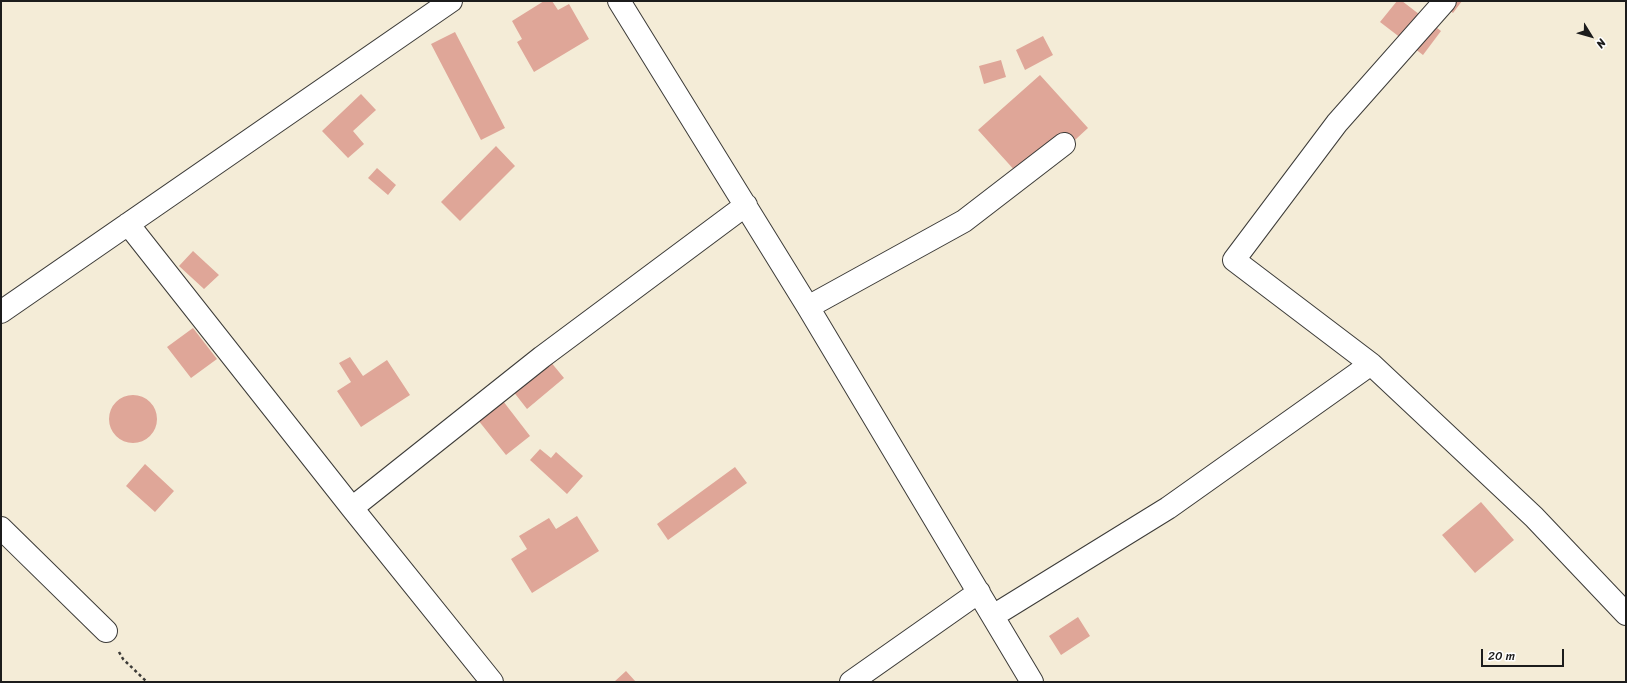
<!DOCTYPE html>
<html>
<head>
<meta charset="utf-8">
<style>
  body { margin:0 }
  #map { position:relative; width:1627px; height:683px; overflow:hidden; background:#f4ecd7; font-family:Sriracha,sans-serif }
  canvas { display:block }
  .frame { position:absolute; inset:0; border:2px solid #1c1c1c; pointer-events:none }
  .north { position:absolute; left:1571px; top:16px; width:40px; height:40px; -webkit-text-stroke:3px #fff; paint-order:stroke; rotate:127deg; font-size:11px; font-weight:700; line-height:16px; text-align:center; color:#1c1c1c }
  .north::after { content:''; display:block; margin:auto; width:14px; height:18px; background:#1c1c1c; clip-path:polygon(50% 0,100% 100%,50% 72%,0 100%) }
  .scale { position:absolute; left:1481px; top:649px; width:83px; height:18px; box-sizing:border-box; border:2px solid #1c1c1c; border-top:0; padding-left:5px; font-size:12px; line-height:14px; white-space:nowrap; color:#1c1c1c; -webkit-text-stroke:3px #fff; paint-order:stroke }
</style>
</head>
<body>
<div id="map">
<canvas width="1627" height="683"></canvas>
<div class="frame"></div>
<div class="north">N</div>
<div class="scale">20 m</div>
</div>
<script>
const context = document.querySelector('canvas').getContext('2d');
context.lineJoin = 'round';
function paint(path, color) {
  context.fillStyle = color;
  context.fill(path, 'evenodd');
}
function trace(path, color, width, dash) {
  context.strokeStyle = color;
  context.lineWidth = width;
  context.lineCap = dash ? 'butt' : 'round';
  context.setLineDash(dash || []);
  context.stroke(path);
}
paint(new Path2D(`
  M544 1H552L558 10 569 4 589 39 534 72 517 42 522 39 512 21Z
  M1397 1H1402L1441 31 1423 55 1380 22Z
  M1438 1H1462L1453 13Z
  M455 32 505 128 481 140 431 44Z
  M1043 36 1053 55 1025 70 1016 50Z
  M1001 60 1006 77 984 84 979 66Z
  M1040 75 1088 128 1027 184 978 130Z
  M361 94 376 110 353 131 364 144 348 158 322 131Z
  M496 146 515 166 460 221 441 202Z
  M377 168 396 185 388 195 368 178Z
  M193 251 219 275 204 289 179 266Z
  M193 328 217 359 191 378 167 347Z
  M545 355 564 378 527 409 509 386Z
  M350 357 363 376 387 360 410 395 361 427 337 391 351 382 339 363Z
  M109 419a24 24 0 1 1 48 0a24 24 0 1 1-48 0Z
  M503 401 530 436 506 455 478 420Z
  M540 449 551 458 556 452 583 476 567 494 530 460Z
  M145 464 174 491 155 512 126 486Z
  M735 467 747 483 668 540 657 524Z
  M1481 502 1514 540 1475 573 1442 535Z
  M577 516 599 551 532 593 511 559 527 549 519 536 549 518 556 529Z
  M1078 617 1090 636 1061 655 1049 636Z
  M626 671 636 682H614Z`), '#dfa698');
const minor = new Path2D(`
  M619 1 808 307 1032 682
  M1445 1 1337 123 1234 260 1371 364 1534 517 1626 614
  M128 224 352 508 492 682
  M808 307 964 221 1064 144
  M1 312 451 1
  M352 508 542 357 746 205
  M1 528 106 631
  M993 616 1168 508 1371 364
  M851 682 979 592`);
trace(minor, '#3c3b38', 24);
trace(new Path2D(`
  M119 652 123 659 147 682`), '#3c3b38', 2.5, [3, 3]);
trace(minor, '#fff', 22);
</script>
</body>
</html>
